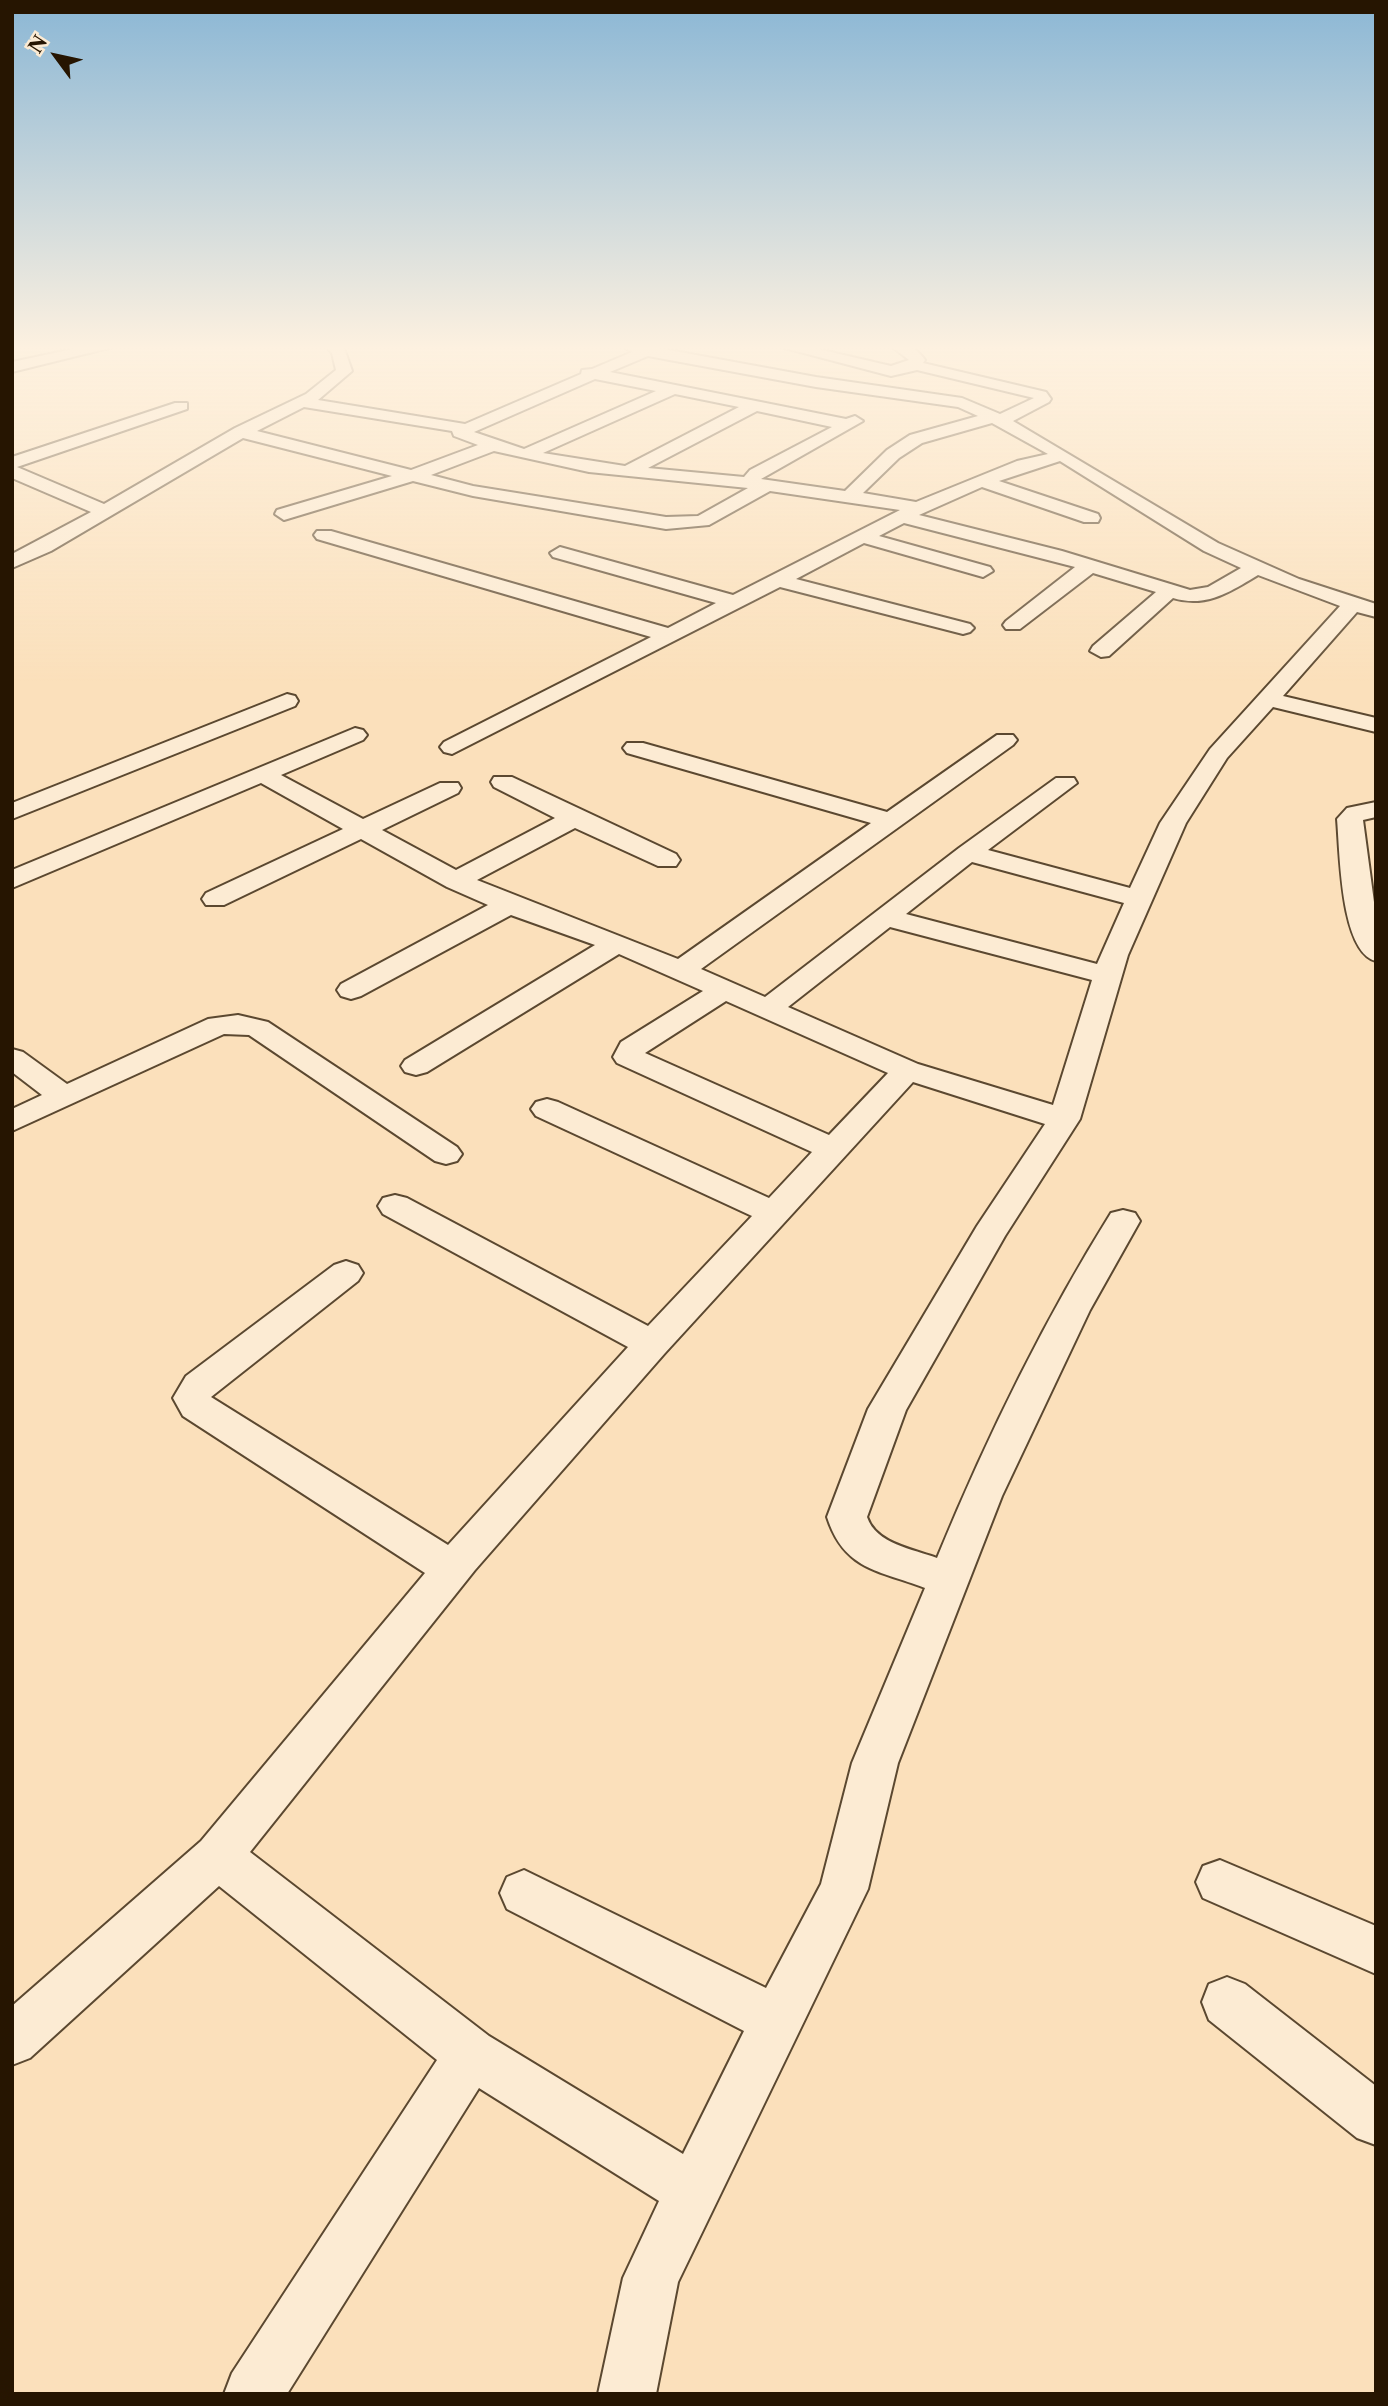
<!DOCTYPE html>
<html>
<head>
<meta charset="utf-8">
<style>
  body { margin:0 }
  #map { position:relative; width:1388px; height:2406px; overflow:hidden; background:#fbe0bb; font-family:"Libre Caslon Text",serif }
  canvas { display:block }
  .frame { position:absolute; inset:0; border:14px solid #261501; pointer-events:none }
  .north { position:absolute; left:21px; top:21px; width:70px; height:70px; -webkit-text-stroke:5px #fcebd3; paint-order:stroke; rotate:303deg; font-size:19px; font-weight:700; line-height:28px; text-align:center; color:#261501 }
  .north::after { content:''; display:block; margin:auto; width:24px; height:32px; background:#261501; clip-path:polygon(50% 0,100% 100%,50% 72%,0 100%) }
</style>
</head>
<body>
<div id="map">
<canvas width="1388" height="2406"></canvas>
<div class="frame"></div>
<div class="north">N</div>
</div>
<script>
const context = document.querySelector('canvas').getContext('2d');
context.lineJoin = 'round';
function trace(path, color, width, dash) {
  context.strokeStyle = color;
  context.lineWidth = width;
  context.lineCap = dash ? 'butt' : 'round';
  context.setLineDash(dash || []);
  context.stroke(path);
}
function paint(path, color) {
  context.fillStyle = color;
  context.fill(path, 'evenodd');
}
const minor = new Path2D(`
  M87 346H117L12 372V362Z
  M326 346 344 348 352 371 318 400 465 424 581 374 582 370 592 369 632 352 623 346H647L816 377 962 398 1000 414 1034 398 917 370 891 376 777 346H805L891 366 909 360 891 346C907 346 915 346 925 360L923 363 1046 392 1051 399 1049 402 1013 421 1218 543 1299 579 1376 604V617L1357 612 1283 696 1376 718V732L1273 707 1227 758 1186 823 1128 955 1080 1119 1005 1236 906 1410 867 1517C876 1544 913 1549 937 1558 986 1439 1043 1322 1111 1213L1123 1210 1135 1213 1140 1221 1090 1310 1002 1496 898 1763 868 1889 678 2282 656 2394H598L623 2278 659 2201 479 2088 287 2394H224L232 2373 437 2060 219 1886 30 2058 12 2065V2006L201 1841 425 1573 183 1416 173 1398 186 1376 334 1265 346 1261 358 1265 363 1273 358 1281 211 1397 448 1545 628 1347 383 1214 378 1206 383 1198 395 1195 407 1198 648 1326 752 1216 536 1116 531 1109 536 1102 547 1099 558 1102 769 1198 812 1152 617 1063 613 1057 621 1042 703 991 619 954 427 1072 416 1075 405 1072 401 1066 405 1060 595 945 511 915 361 996 351 999 341 996 337 990 341 984 488 905 447 887 361 839 224 905H206L202 899 206 893 343 829 261 783 12 888V870L355 728 363 730 367 735 363 740 281 775 363 819 440 783H458L461 788 458 793 382 830 456 870 555 818 494 787 491 782 494 777H512L676 854 680 860 676 866H658L575 828 477 880 678 959 871 823 627 753 623 748 627 743H643L887 812 997 735H1013L1017 740 1013 745 701 969 765 997 959 848 1056 778H1074L1077 783 988 850 1130 888 1160 823 1210 749 1340 606 1258 575C1230 592 1206 608 1173 598L1109 656 1101 657 1090 651 1093 646 1156 592 1093 573 1020 629H1006L1003 625 1006 621 1075 567 904 523 879 536 990 567 993 571 983 577 864 543 796 579 970 624 974 628 970 632 963 634 780 587 452 754 444 752 440 747 444 742 651 637 317 539 314 535 317 531H331L668 628 716 603 553 557 550 553 560 547 733 595 900 510 770 491 709 525 666 529 473 496 413 481 284 520 275 514 277 510 392 476 243 438 51 551 12 568V554L91 512 12 478V457L175 403H187V409L17 467 104 504 235 428 306 394 336 370 332 353ZM648 356 816 387 958 407 978 416 910 435 887 450 845 491 761 479 863 421 855 416 846 419 610 372ZM595 379 656 391 524 449 474 432ZM675 394 739 407 625 466 543 453ZM304 407 452 431 454 436 478 445 411 470 257 431ZM757 411 832 427 750 470 744 477 648 468ZM992 423 1048 454 1017 461 916 502 863 493 899 458 922 443ZM494 451 589 472 748 488 698 516 666 517 473 486 431 475ZM1060 461 1204 551 1241 568 1208 587 1190 590 1062 551 919 515 982 487 1084 522H1098L1100 518 1098 514 999 481ZM972 862 1124 903 1097 964 906 914ZM890 927 1092 980 1053 1105 918 1064 788 1007ZM726 1001 888 1073 829 1135 645 1053ZM913 1082 1045 1124 977 1226 868 1409 827 1517C844 1570 878 1570 925 1588L852 1763 821 1884 766 1988 524 1870 507 1877 500 1893 507 1909 744 2031 683 2154 489 2036 250 1852 475 1570 665 1353Z
  M287 694 295 696 298 701 295 706 12 819V803Z
  M1376 802V817L1363 820 1376 917V961C1340 952 1340 851 1337 819L1347 808Z
  M238 1015 268 1022 457 1147 462 1154 457 1161 446 1164 435 1161 249 1035 224 1034 12 1131V1109L42 1095 12 1072V1049L23 1052 67 1084 208 1019Z
  M1220 1860 1376 1926V1974L1203 1898 1196 1882 1203 1866Z
  M1227 1977 1245 1984 1376 2086V2145L1357 2138 1209 2020 1202 2002 1209 1984Z`);
trace(minor, '#5b4830', 4);
paint(minor, '#fcebd3');
const sky = context.createLinearGradient(0, 0, 0, 683);
sky.addColorStop(0, '#8bb7d5');
sky.addColorStop(0.51, '#fdf1e0');
sky.addColorStop(1, '#fdf1e000');
context.fillStyle = sky;
context.fillRect(0, 0, 1388, 683);
</script>
</body>
</html>
